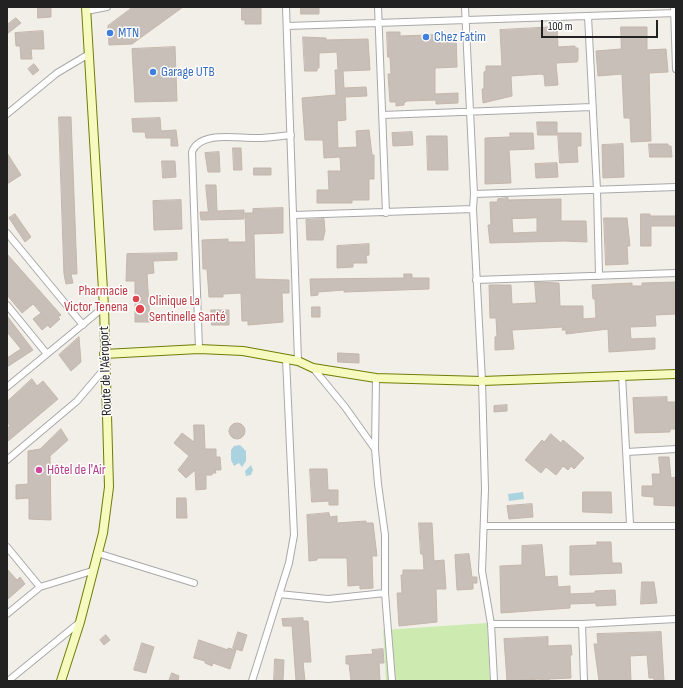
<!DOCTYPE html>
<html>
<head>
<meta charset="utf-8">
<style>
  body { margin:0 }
  #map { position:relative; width:683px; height:688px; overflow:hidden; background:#f2efe9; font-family:"Sofia Sans Condensed",sans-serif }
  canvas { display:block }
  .frame { position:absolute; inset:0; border:8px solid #222; pointer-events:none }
  .scale { position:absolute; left:541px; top:20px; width:117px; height:18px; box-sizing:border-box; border:2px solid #222; border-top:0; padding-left:5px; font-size:12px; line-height:14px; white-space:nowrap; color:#222; -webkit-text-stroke:3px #fff; paint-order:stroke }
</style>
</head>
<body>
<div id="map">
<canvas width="683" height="688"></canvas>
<div class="frame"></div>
<div class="scale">100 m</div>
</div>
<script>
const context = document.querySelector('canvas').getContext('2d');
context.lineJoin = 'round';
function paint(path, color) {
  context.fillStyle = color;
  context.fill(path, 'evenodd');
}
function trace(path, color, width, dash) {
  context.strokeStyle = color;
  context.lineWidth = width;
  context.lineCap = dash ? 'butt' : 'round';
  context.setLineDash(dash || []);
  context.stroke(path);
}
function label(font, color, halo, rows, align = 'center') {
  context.font = font + ' "Sofia Sans Condensed",sans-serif';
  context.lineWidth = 3;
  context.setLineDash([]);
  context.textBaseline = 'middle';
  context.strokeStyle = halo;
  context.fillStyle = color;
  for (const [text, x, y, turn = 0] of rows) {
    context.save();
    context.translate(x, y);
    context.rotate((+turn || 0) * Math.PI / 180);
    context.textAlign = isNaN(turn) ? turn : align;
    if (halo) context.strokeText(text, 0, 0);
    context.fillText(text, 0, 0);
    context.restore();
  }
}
paint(new Path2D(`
  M487 623 490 681H386L383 630Z`), '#cdebb0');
paint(new Path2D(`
  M240 445 246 451V461L242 467 239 463 234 466 231 460V450L234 446Z
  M251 465 253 470 251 475 246 476 245 471Z
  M523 492 524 499 509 501 508 494Z`), '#aad3df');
const building = new Path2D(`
  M38 7H51V17L38 18Z
  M133 7H183L132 44 109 45 108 26Z
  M301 7H319V14H301Z
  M242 8H261V24H245V20H242Z
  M16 18 21 23 7 34V25Z
  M557 27 558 47 575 46V48H578V60L577 62 556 63 558 85 545 86 544 75 541 74 511 76 512 96 483 103 482 89H484V72L486 71V66H502L500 30Z
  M621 27H647V50L666 49 668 72 649 73 651 141 631 142 630 118H624L622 74 598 76 596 51 621 49Z
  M43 31 44 49H31L32 59H21L20 46H16L15 33Z
  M387 32H400V36L456 34 457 67 435 68V94L458 93V103L436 104V100L407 101 404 103V105L396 106V102H390L388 74H391L390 57H388Z
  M303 37 326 38V40L368 39 370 70 343 71 344 88 366 87 367 96 345 97 346 120 337 121 338 148 357 147 356 131 369 130 372 155H374V179H369V200H352V203H317V190H329L328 171H341L340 157 324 158 323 140H305L302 98 336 95 335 70H338L337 52 319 53V68H317V71H305Z
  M175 47 177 101 135 102 132 49Z
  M34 64 39 70 33 75 28 69Z
  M59 117H71L77 274H71L73 283 66 284 64 274Z
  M160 118 161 131 176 130 178 146H171V138H146L145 132H133L132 119Z
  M537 122H557V135H538Z
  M412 132 413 145 393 146 392 133Z
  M510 133H533L534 149 509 150 511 183 485 184V138L510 137Z
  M558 133H581V146H577L578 162 560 163Z
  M427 136H447L448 170H428Z
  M623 144 624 177 603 178 602 145Z
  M649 144H668V146H671L672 157H650Z
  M233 148H241L242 170H234Z
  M219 152 220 172H208L205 153Z
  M7 153 21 175 7 184Z
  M162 161H175L176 177 163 178Z
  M557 163 558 177 536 178 535 164Z
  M254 168H271V175H254Z
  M206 185H216L217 211 244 210V219L201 220 200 212H208Z
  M508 198V200L561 199V221H586L587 242 564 241 490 243 488 225H491L490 202H497L498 199ZM537 218V232L513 233 512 219Z
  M181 200 182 229 154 230 153 201Z
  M283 208V233L254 234V237L255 279 289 280V293H282L283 322 248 325V321H242L241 293 223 294V297H209L207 269H203L202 240 228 239V242H246L245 213H253V209Z
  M15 214 31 237 25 242 9 218Z
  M641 214H650V216H676V226H651V246H641Z
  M604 218H627L630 246H627L628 264 606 265Z
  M324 219 325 231 323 240H307L306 220Z
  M369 244V255L366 256 367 263H353V267L337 268V246Z
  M177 253V260L153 261 154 273 147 274 150 322H135V281H126L127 254Z
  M7 254 61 315 58 317 60 319 50 328 48 325 42 330 33 319 41 313 33 304 22 313 7 295Z
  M404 274H412V278H429V289L344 292V290L318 292V295L311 296 310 279 404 278Z
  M535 282 559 283 560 306H583V319L596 318 595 299H593L592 285 632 283V286H642V283L676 282V314L655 315 656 326 630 327 631 339 655 338V349L609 352 608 329 566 334V330H562L563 327 512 330 514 349 495 350V337L497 336 496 318H490L489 285H511L512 304 533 303H536Z
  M312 307H320V317H312Z
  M211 310H229V325H212Z
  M7 316 33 350 7 367V358L21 349 7 332Z
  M79 337 81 362 71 371 59 355Z
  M338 353 359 354V363L338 362Z
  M32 379 37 386 43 381 58 399 7 442V428L10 426 7 422V402Z
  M667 397V402H676V429H670V432L635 433 633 398Z
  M507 405V411L494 412V406Z
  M229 431a8 8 0 1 1 16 0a8 8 0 1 1-16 0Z
  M194 425H204L205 449H216V457H220L221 470H215L216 473H212V475H206V489L196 490 195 470 186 478 178 470 189 456 174 443 182 433 194 442Z
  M61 429 68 440 50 456 51 520 29 519V498L16 499V485L28 484V451L40 449Z
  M551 434 561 443 563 440 584 458 574 469 571 466 568 470 563 466 556 475 546 467 541 473 525 460 542 440 544 442Z
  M659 457H669L671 478 676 477V506L654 505V497L642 496V486H653L652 474H660Z
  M310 469H327L328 490H338V505H329V501L312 502Z
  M583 492H611L612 513 583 512Z
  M177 498H186L187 518H177Z
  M532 504 533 517 509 519 507 506Z
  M329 513 330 517 337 516V523L366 521V523H373L377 556H372L373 588 360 589V585L348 586 347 558H317V560L309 561 307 515Z
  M419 523H432L434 561 444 560 446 589H436L437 622 399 626 397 593H402L401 575H403V570H424L423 554H421Z
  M597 542H611L612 563H621L622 573 570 575V546L597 545Z
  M542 545 545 577 557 576 558 587 570 586V594L595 593V591L615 590 616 605 596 606V603L570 604V608L501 613 500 566 522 565V546Z
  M469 554 472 577H477V583H473V589L457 590 455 555Z
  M7 569 17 580 20 577 25 584 7 600Z
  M642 582H654L657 603 641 604Z
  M303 618V621H308L311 662H303L305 681H296L292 626H283L282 619Z
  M238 632 247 635 242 651 233 648Z
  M661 632 664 681H654V678H649L647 655 630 656 631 681H599L594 644H598L597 634Z
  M106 635 110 640 104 645 100 640Z
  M548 637V646L571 645 572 655H570L571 678 549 679V681H541L540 679 507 681 504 639Z
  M199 640 228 650V648L236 650 230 669 213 663 212 666 205 663V661L194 658Z
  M142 643 154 647 146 673 134 670Z
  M383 649 384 663H379L380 681H351L349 664H346V656L373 654 372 650Z
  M275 659 284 660 283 681H274Z
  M172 673 179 676 178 681H169Z`);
paint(building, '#c7bfb8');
trace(building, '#c4b6ab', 1);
const street = new Path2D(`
  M286 7 298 361
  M378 7 386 213
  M465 7 474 194 473 209 482 381 485 489 482 571 491 624 494 681
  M674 7 676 69
  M86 11 107 7
  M588 16 597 190 599 276
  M287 26 676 13
  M7 114 57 73 89 54
  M382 115 592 107
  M474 194 676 187
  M294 215 473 209
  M7 233 83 325
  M476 280 676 273
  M7 305 47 354
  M199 349 192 152C200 130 239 139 257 138 268 138 280 136 291 135
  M313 368 345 407 375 449 378 484 385 535V593L392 681
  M622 375 630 524
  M7 387 104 307
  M375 449 376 378
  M627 452 676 449
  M7 460 77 401 105 368
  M485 526H676
  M7 547 40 587
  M97 553 194 583
  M279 594 328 599 385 593
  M7 614 40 587 92 571
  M491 624H582L676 619
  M582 624 584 681
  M8 681 80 622
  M252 681 289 563 294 535 286 359`);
const secondary = new Path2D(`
  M104 354 199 349 243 351 298 361 313 368 376 378 482 381 676 374
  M61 681 80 622 103 533 109 487 104 307 86 7`);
trace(street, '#a9a9a9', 8);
trace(secondary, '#707d05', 10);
trace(street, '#fff', 6);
trace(secondary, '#f7fabf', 8);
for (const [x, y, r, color] of [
  [110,33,4,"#3f7fe0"],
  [426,37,4,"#3f7fe0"],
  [153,72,4,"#3f7fe0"],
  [136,299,4,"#e0444e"],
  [140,309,5,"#e0444e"],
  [39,470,4,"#d1479c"]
]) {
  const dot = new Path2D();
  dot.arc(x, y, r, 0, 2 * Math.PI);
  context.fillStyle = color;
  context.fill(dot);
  trace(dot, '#fff', 1.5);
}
label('14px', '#366cbe', '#fff', [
  ["MTN",118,33],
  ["Chez Fatim",434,37],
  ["Garage UTB",161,72]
], 'left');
label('14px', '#be3a42', '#fff', [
  ["Pharmacie",128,291],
  ["Victor Tenena",128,307],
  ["Clinique La",149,301,"left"],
  ["Sentinelle Santé",149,317,"left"]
], 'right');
label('14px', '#222', '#fff', [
  ["Route de l'Aéroport",106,371,-92]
]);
label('14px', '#b23c85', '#fff', [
  ["Hôtel de l'Air",47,470]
], 'left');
</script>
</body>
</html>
